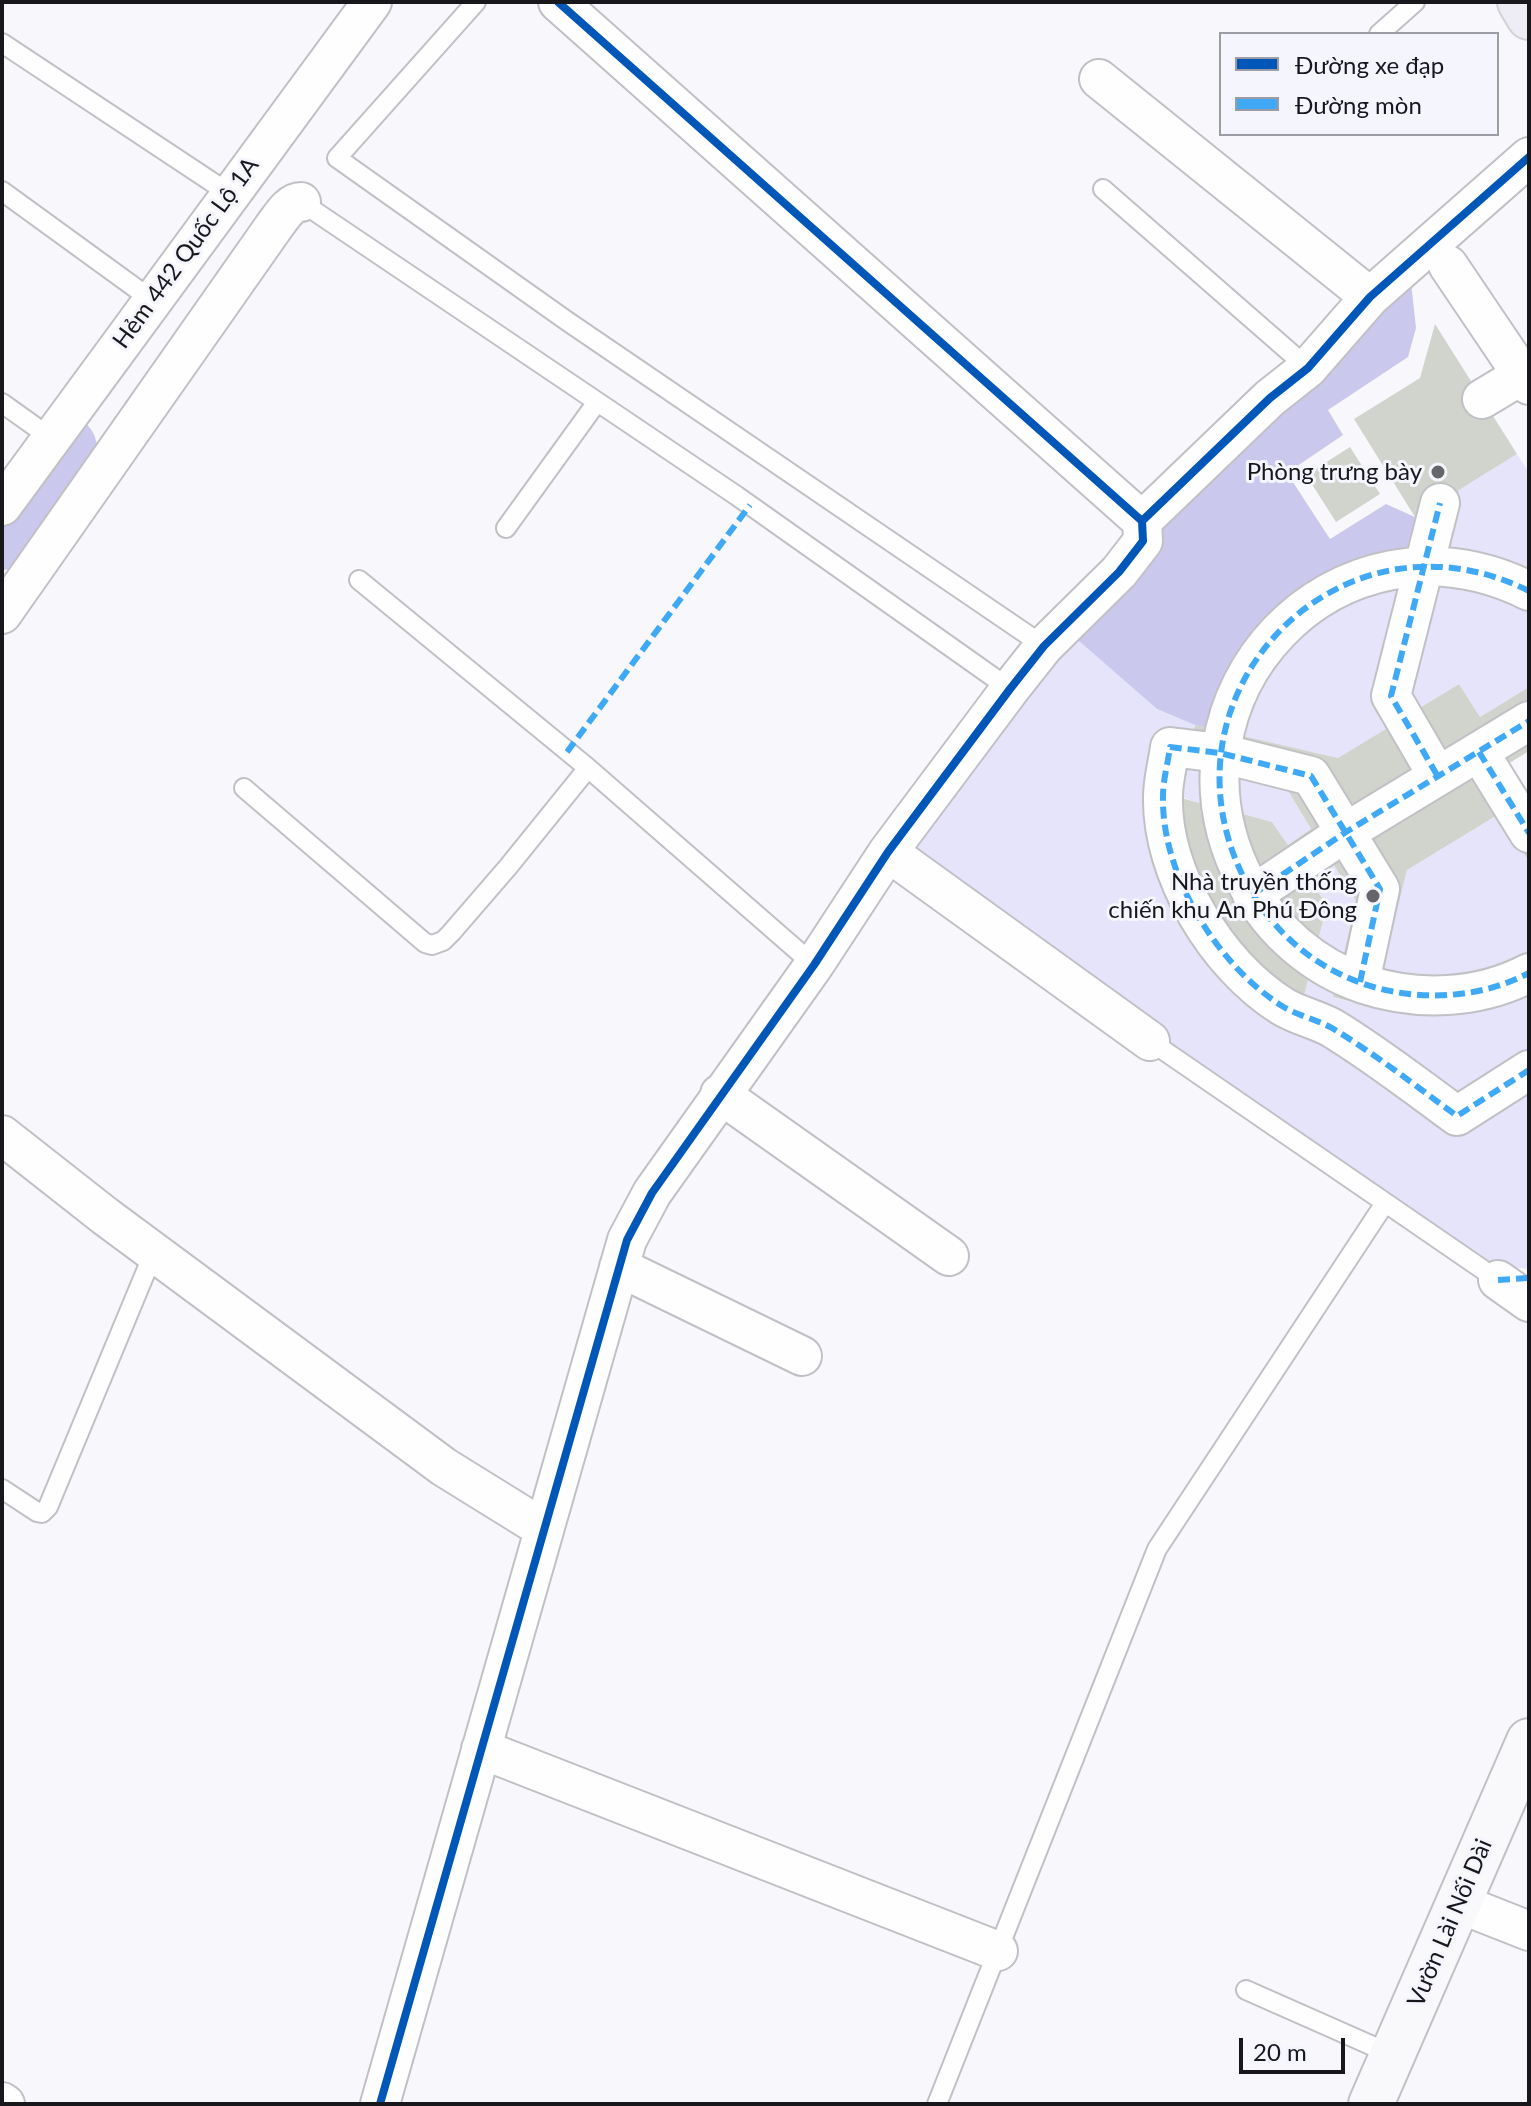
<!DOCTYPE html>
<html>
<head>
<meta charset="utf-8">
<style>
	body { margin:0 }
	#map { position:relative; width:1531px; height:2106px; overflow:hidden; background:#f7f7fc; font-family:Lato,sans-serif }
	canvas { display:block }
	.frame { position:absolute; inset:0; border:4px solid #18171c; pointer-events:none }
	.legend { position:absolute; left:1219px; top:32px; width:280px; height:104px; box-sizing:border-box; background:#f5f5fe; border:2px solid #9d9ca4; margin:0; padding:10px 14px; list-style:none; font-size:24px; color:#18171c }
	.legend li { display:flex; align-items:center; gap:16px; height:40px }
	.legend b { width:40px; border:2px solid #9d9ca4 }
	.scale { position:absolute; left:1239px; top:2038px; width:106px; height:36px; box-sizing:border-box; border:4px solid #18171c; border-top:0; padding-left:10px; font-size:24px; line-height:28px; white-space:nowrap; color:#18171c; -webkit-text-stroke:6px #f5f5fe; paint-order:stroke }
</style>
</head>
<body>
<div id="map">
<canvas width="1531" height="2106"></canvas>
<div class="frame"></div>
<ul class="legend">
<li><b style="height:10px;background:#0057b8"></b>Đường xe đạp</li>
<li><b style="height:10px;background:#3fa9f5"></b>Đường mòn</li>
</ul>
<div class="scale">20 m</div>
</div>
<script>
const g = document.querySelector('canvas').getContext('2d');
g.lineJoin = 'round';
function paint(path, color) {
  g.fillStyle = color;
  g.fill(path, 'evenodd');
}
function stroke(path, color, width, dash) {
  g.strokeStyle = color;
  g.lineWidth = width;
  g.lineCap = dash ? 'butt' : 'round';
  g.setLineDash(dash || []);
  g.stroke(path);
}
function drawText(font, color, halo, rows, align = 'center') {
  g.font = font + ' Lato,sans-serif';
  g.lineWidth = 6;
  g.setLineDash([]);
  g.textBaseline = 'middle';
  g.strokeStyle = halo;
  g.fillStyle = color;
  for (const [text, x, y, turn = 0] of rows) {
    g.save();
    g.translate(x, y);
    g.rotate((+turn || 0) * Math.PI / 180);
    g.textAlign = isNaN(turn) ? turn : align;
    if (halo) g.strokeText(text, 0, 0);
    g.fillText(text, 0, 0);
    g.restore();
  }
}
paint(new Path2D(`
	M1517,454L1529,473V687L1480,717L1459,684L1418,709L1409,694L1459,490Z
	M1403,568L1373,702L1389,727L1338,758L1224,732L1264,648Z
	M1072,635L1157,709L1195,725L1186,765L1209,771L1200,803L1164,792L1301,1009L1308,979L1336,983L1333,997L1355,1003L1378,984L1407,870L1499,814L1529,863V1269L1500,1266L1484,1261L1392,1199L900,853Z
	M1232,777L1287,789L1311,829L1288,845L1272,822L1225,809Z
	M1334,865L1356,901L1342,961L1314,956L1327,905L1311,882Z`), '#e5e4fa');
paint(new Path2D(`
	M1411,282L1416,328L1408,357L1328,410L1343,435L1287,473L1330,539L1386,504L1415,517L1403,568L1335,590L1224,732L1195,725L1157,709L1072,635L1166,512Z`), '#cbc8ee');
stroke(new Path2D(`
	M2,538L65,448`), '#cbc8ee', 64);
paint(new Path2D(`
	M1435,324L1517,454L1459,490L1409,694L1418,709L1459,684L1480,717L1529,687V751L1508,764L1529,799V862L1499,814L1407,870L1373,1007L1333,997L1336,983L1308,979L1301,1009L1201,904L1173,796L1200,803L1209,771L1186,765L1195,725L1338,758L1389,727L1373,702L1415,517L1354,419L1420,378ZM1232,777L1287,789L1311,829L1288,845L1272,822L1225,809ZM1334,865L1356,901L1342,961L1314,956L1327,905L1311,882Z
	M1350,447L1380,494L1336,522L1306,475Z`), '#d0d4cd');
const lane = new Path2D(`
	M476,2L337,158L567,321L1044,646
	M1379,34L1415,2
	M2,43L230,194
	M1103,189L1308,368
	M2,191L152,300
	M301,202L737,496L1010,689
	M2,403L51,438
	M506,528L597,402
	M359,580L588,768L814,965
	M244,788L425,943L432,945L443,941L451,933L508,867L588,768
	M1150,1041L1498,1280
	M2,1489L37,1512L42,1513L48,1507L154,1252
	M1246,1990L1393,2055
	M937,2104L1157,1549L1385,1203`);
const street = new Path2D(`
	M558,2L1142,521
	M1099,79L1370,297
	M1448,265L1529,385
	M1482,399L1522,375
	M2,506L372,2
	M1529,591C1338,496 1147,697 1247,884C1272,931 1314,967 1364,984C1418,1002 1479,999 1529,973
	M2,614L275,225C282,216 290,202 301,202
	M1479,752L1529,833
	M1437,775L1391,696L1440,503
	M888,852L1150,1041
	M1252,895L1346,832L1529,721
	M1360,982L1380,889L1311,776L1220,753L1170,747C1168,763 1163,780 1163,796C1161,874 1217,965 1282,1006C1298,1016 1316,1019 1332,1028C1375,1054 1416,1086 1457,1116L1529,1070
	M720,1094L949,1256
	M2,1135L105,1216L444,1467L544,1529
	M619,1267L802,1356
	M1498,1280L1529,1302
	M481,1749L998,1951
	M1458,1903L1529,1931
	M2,2102L5,2104
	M380,2104L627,1240L652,1193L814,965L888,852L1010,689L1044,646L1119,572L1143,541L1142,521L1270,398L1308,368L1370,297L1529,157`);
const secondary = new Path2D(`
	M1371,2104L1529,1741`);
const highway = new Path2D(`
	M1520,2L1529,17`);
stroke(lane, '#c1c1c5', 22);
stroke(street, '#c1c1c5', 42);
stroke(secondary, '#c1c1c5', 48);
stroke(highway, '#d2d2d5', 48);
stroke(lane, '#fefeff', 18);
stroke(street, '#fefeff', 38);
stroke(secondary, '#f9f9fc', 44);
stroke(highway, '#eeedf6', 44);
stroke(new Path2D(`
	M1529,591C1338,496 1147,697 1247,884C1272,931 1314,967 1364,984C1418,1002 1479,999 1529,973
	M567,752L750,505
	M1479,752L1529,833
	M1437,775L1391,696L1440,503
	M1252,895L1346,832L1529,721
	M1360,982L1380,889L1311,776L1220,753L1170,747C1168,763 1163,780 1163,796C1161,874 1217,965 1282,1006C1298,1016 1316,1019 1332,1028C1375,1054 1416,1086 1457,1116L1529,1070
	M1498,1280L1529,1278`), '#3fa9f5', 6, [12, 6]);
stroke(new Path2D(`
	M558,2L1142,521
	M380,2104L627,1240L652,1193L814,965L888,852L1010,689L1044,646L1119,572L1143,541L1142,521L1270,398L1308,368L1370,297L1529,157`), '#0057b8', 8);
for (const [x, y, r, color] of [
	[1438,472,8,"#66656a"],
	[1373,896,8,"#66656a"]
]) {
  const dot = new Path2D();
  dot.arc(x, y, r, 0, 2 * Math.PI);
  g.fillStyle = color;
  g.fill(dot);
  stroke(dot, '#f5f5fe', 3);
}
drawText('24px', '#18171c', '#f5f5fe', [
	["Hẻm 442 Quốc Lộ 1A",186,253,-54],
	["Vườn Lài Nối Dài",1450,1923,-67]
]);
drawText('24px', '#18171c', '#f5f5fe', [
	["Phòng trưng bày",1422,472],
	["Nhà truyền thống",1357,882],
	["chiến khu An Phú Đông",1357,910]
], 'right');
</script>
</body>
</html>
